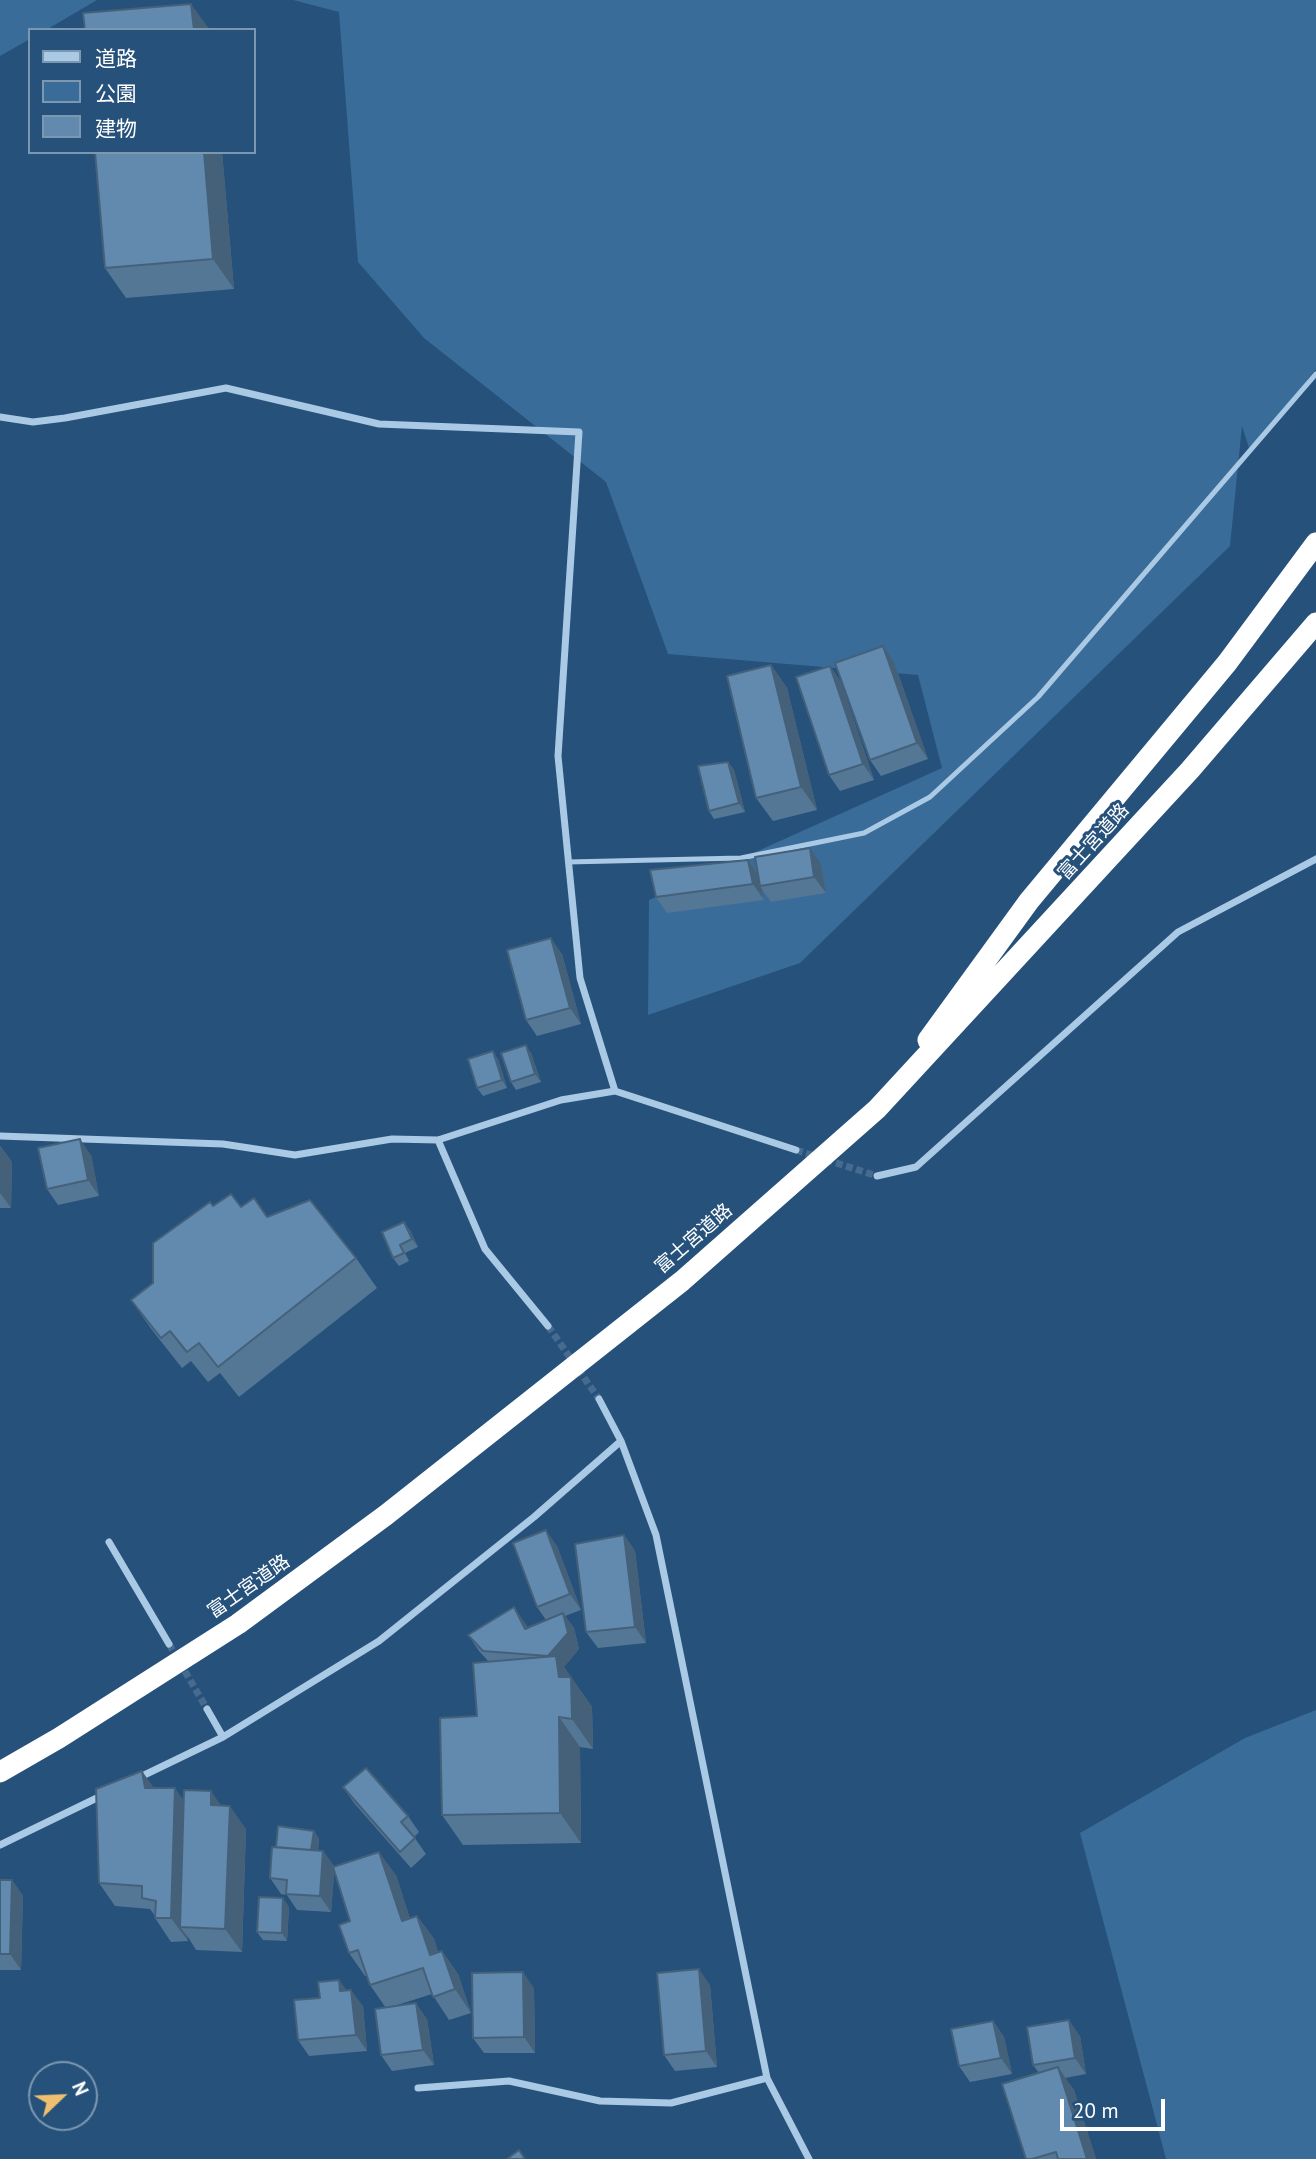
<!DOCTYPE html>
<html>
<head>
<meta charset="utf-8">
<style>
	body { margin:0 }
	#map { position:relative; width:1316px; height:2159px; overflow:hidden; background:#25517b; font-family:"PT Sans","Noto Sans JP",sans-serif }
	canvas { display:block }
	.legend { position:absolute; left:28px; top:28px; width:228px; height:126px; box-sizing:border-box; background:#25517b; border:2px solid #7c97b0; margin:0; padding:9px 12px; list-style:none; font-size:21px; color:#fff }
	.legend li { display:flex; align-items:center; gap:14px; height:35px }
	.legend b { width:35px; border:2px solid #7c97b0 }
	.north { position:absolute; left:28px; top:2061px; width:70px; height:70px; box-sizing:border-box; background:#25517b; border:2px solid #7c97b0; border-radius:50%; rotate:67deg; font-size:19px; font-weight:700; line-height:28px; text-align:center; color:#fff }
	.north::after { content:''; display:block; margin:auto; width:24px; height:32px; background:#eebf6e; clip-path:polygon(50% 0,100% 100%,50% 72%,0 100%) }
	.scale { position:absolute; left:1060px; top:2099px; width:105px; height:32px; box-sizing:border-box; border:4px solid #fff; border-top:0; padding-left:9px; font-size:21px; line-height:24px; white-space:nowrap; color:#fff; -webkit-text-stroke:5px #25517b; paint-order:stroke }
</style>
</head>
<body>
<div id="map">
<canvas width="1316" height="2159"></canvas>
<ul class="legend">
<li><b style="height:9px;background:#a9c9e4"></b>道路</li>
<li><b style="height:19px;background:#396c99"></b>公園</li>
<li><b style="height:19px;background:#628aaf"></b>建物</li>
</ul>
<div class="north">N</div>
<div class="scale">20 m</div>
</div>
<script>
const g = document.querySelector('canvas').getContext('2d');
g.lineJoin = 'round';
function paint(path, color) {
  g.fillStyle = color;
  g.fill(path, 'evenodd');
}
function stroke(path, color, width, dash) {
  g.strokeStyle = color;
  g.lineWidth = width;
  g.lineCap = dash ? 'butt' : 'round';
  g.setLineDash(dash || []);
  g.stroke(path);
}
function drawText(font, color, halo, rows, align = 'center') {
  g.font = font + ' "PT Sans","Noto Sans JP",sans-serif';
  g.lineWidth = 6;
  g.setLineDash([]);
  g.textBaseline = 'middle';
  g.strokeStyle = halo;
  g.fillStyle = color;
  for (const [text, x, y, turn = 0] of rows) {
    g.save();
    g.translate(x, y);
    g.rotate((+turn || 0) * Math.PI / 180);
    g.textAlign = isNaN(turn) ? turn : align;
    if (halo) g.strokeText(text, 0, 0);
    g.fillText(text, 0, 0);
    g.restore();
  }
}
paint(new Path2D(`
	M0,0H97L46,30H30V39L0,56Z
	M293,0H1316V369L1250,451L1242,426L1230,546L800,963L648,1015L649,900L942,768L918,675L668,654L606,482L424,338L358,262L339,12Z
	M1316,1710V2159H1166L1080,1833L1245,1738Z`), '#396c99');
stroke(new Path2D(`
	M796,1150L877,1176
	M548,1326L599,1399
	M169,1644L207,1709`), '#466b8f', 7, [7, 3.5]);
stroke(new Path2D(`
	M568,862L741,858L864,833L930,797L1038,697L1316,374`), '#a9c9e4', 5);
stroke(new Path2D(`
	M0,417L33,422L65,418L226,388L379,424L579,432L558,756L580,978L615,1091
	M0,1136L223,1144L295,1155L392,1139L438,1140L561,1100L615,1091L796,1150
	M438,1140L485,1249L548,1326
	M877,1176L916,1167L1178,932L1316,859
	M599,1399L621,1441L656,1535L767,2078L809,2159
	M109,1542L169,1644
	M207,1709L223,1737
	M136,1779L223,1737L379,1641L534,1517L621,1441
	M0,1845L103,1795
	M418,2088L509,2081L600,2101L671,2103L767,2078`), '#a9c9e4', 7);
stroke(new Path2D(`
	M928,1040L1029,901L1227,663L1316,543
	M0,1772L59,1738L238,1624L386,1515L682,1281L877,1109L1190,770L1316,623`), '#fff', 21);
paint(new Path2D(`
	M95,152H222L234,289L126,298L105,268Z
	M894,662L928,759L881,776L870,760Z
	M771,665L787,688L817,810L773,821L756,798Z
	M830,666L841,682L874,780L840,791L829,775Z
	M728,762L734,770L745,812L714,819L709,811Z
	M748,860L758,873L821,864L826,893L771,902L762,889L764,900L667,913L656,897Z
	M562,954L581,1024L537,1036L526,1020Z
	M531,1053L541,1082L516,1090L511,1082Z
	M498,1059L507,1088L483,1096L477,1088Z
	M0,1146L12,1162L11,1208H0Z
	M91,1155L99,1196L58,1205L47,1189Z
	M213,1206L241,1207L267,1216L356,1258L377,1288L239,1397L220,1373L208,1382L191,1361L182,1368L152,1330L131,1300L153,1283Z
	M410,1230L418,1247L405,1253L409,1261L399,1266L393,1258L382,1232Z
	M624,1535L635,1551L646,1643L598,1648L586,1632Z
	M557,1546L581,1610L565,1616L574,1628L579,1649L564,1667L592,1707L593,1749L580,1747L581,1843L463,1845L442,1815L477,1716L489,1662L479,1651L468,1635L525,1623L528,1628L546,1620L537,1607Z
	M343,1787L408,1816L419,1832L414,1837L426,1854L411,1868L354,1803Z
	M154,1788L184,1800L221,1805L246,1829L242,1952L196,1950L188,1937V1941L171,1942L155,1918V1916L150,1909L115,1906L99,1883Z
	M314,1831L319,1839L318,1851H323L334,1867L396,1875L410,1919L417,1916L434,1939L438,1952L442,1951L458,1974L471,2013L449,2020L432,1994L391,2007L427,2019L434,2065L392,2071L381,2055L386,2008L370,1985L367,1976H365L349,1953L350,1921L334,1872L331,1912L297,1910L287,1895L281,1894L270,1878L277,1848Z
	M0,1880H12L23,1896L21,1970H0Z
	M289,1907L287,1941L263,1940L257,1932Z
	M339,1980L346,1990L363,2006L367,2051L309,2056L298,2040L320,1998Z
	M710,1985L717,2067L675,2071L664,2055Z
	M534,1988L535,2053H484L473,2038Z
	M993,2021L1004,2037L1012,2074L970,2082L959,2066Z
	M1080,2036L1086,2074L1065,2078L1074,2090L1096,2159H1026L1039,2073L1033,2065Z`), '#547796');
paint(new Path2D(`
	M191,4L210,30H194Z
	M204,152H222L234,289L213,259Z
	M883,646L894,662L928,759L917,743Z
	M771,665L787,688L817,810L801,787Z
	M830,666L841,682L874,780L863,764Z
	M728,762L734,770L745,812L739,803Z
	M810,848L821,864L826,893L814,877Z
	M748,860L759,875L760,886L762,889L764,900L753,884Z
	M551,938L562,954L581,1024L570,1008Z
	M526,1045L531,1053L541,1082L535,1074Z
	M493,1051L498,1059L507,1088L502,1080Z
	M80,1139L91,1155L99,1196L88,1180Z
	M0,1147L12,1162L11,1208L0,1193Z
	M404,1222L410,1230L418,1247L412,1239Z
	M546,1530L557,1546L581,1610L570,1594Z
	M624,1535L635,1551L646,1643L635,1627Z
	M514,1607L525,1623L536,1645L525,1629Z
	M563,1613L574,1628L579,1649L564,1667L592,1707L593,1749L572,1719L559,1677L548,1656Z
	M559,1717L580,1747L581,1843L560,1813Z
	M142,1771L159,1795L145,1788Z
	M175,1788L191,1811L180,1927L188,1937V1941L171,1918Z
	M211,1791L227,1814L211,1805Z
	M230,1806L246,1829L242,1952L225,1929Z
	M314,1831L319,1839L317,1859L311,1851Z
	M323,1851L335,1867L331,1912L320,1896Z
	M379,1852L396,1875L418,1944L402,1921Z
	M12,1880L23,1896L21,1970L10,1954Z
	M283,1898L289,1907L287,1941L282,1933Z
	M417,1916L434,1939L446,1978L430,1955Z
	M442,1951L458,1974L471,2013L455,1989Z
	M699,1969L710,1985L717,2067L706,2051Z
	M523,1972L534,1988L535,2053L524,2037Z
	M339,1980L350,1996L340,1991Z
	M351,1990L363,2006L367,2051L356,2035Z
	M416,2003L427,2019L434,2065L423,2050Z
	M1069,2020L1080,2036L1086,2074L1075,2058Z
	M993,2021L1004,2037L1012,2074L1001,2058Z
	M1058,2067L1074,2090L1096,2159H1087Z`), '#45617a');
const building = new Path2D(`
	M191,4L194,30H85L83,13Z
	M95,152H204L213,259L105,268Z
	M883,646L917,743L870,760L835,663Z
	M771,665L801,787L756,798L727,676Z
	M830,666L863,764L829,775L796,677Z
	M728,762L739,803L709,811L698,766Z
	M810,848L814,877L760,886L755,857Z
	M748,860L753,884L656,897L650,870Z
	M551,938L570,1008L526,1020L507,950Z
	M526,1045L535,1074L511,1082L501,1053Z
	M493,1051L502,1080L477,1088L468,1059Z
	M80,1139L88,1180L47,1189L38,1148Z
	M231,1194L241,1207L254,1198L267,1217L310,1200L356,1258L218,1367L199,1343L187,1352L170,1331L161,1338L131,1300L153,1283V1243L210,1202L213,1206Z
	M404,1222L412,1239L400,1245L404,1253L393,1258L382,1232Z
	M546,1530L570,1594L537,1607L513,1543Z
	M624,1535L635,1627L586,1632L575,1544Z
	M514,1607L525,1629L563,1613L568,1633L548,1656L483,1651L468,1635Z
	M556,1656L559,1677H571L572,1719L559,1717L560,1813L442,1815L440,1718L477,1716L473,1663Z
	M366,1768L408,1816L401,1822L415,1838L400,1852L343,1787Z
	M142,1771L145,1788H175L171,1918H155L156,1901L142,1898V1886L99,1883L96,1789Z
	M184,1790L211,1791V1805L230,1806L225,1929L180,1927Z
	M278,1826L314,1831L311,1850L276,1847Z
	M272,1847L323,1851L320,1896L286,1894L287,1880L270,1878Z
	M379,1852L402,1921L417,1916L430,1955L442,1951L455,1989L433,1997L423,1968L370,1985L358,1950L349,1953L339,1925L350,1921L333,1867Z
	M0,1880H12L10,1954H0Z
	M259,1897L283,1898L282,1933L257,1932Z
	M699,1969L706,2051L664,2055L657,1973Z
	M523,1972L524,2037L473,2038L472,1973Z
	M339,1980L340,1991L351,1990L356,2035L298,2040L294,2000L320,1998L318,1982Z
	M416,2003L423,2050L381,2055L375,2009Z
	M1069,2020L1075,2058L1033,2065L1027,2027Z
	M993,2021L1001,2058L959,2066L951,2029Z
	M1058,2067L1087,2159H1058L1056,2152L1032,2159H1026L1002,2084Z
	M519,2150L525,2159H507Z`);
paint(building, '#628aaf');
stroke(building, '#45617a', 2);
drawText('19px', '#fff', '#25517b', [
	["富士宮道路",1094,842,-48],
	["富士宮道路",694,1239,-41],
	["富士宮道路",249,1587,-35]
]);
</script>
</body>
</html>
